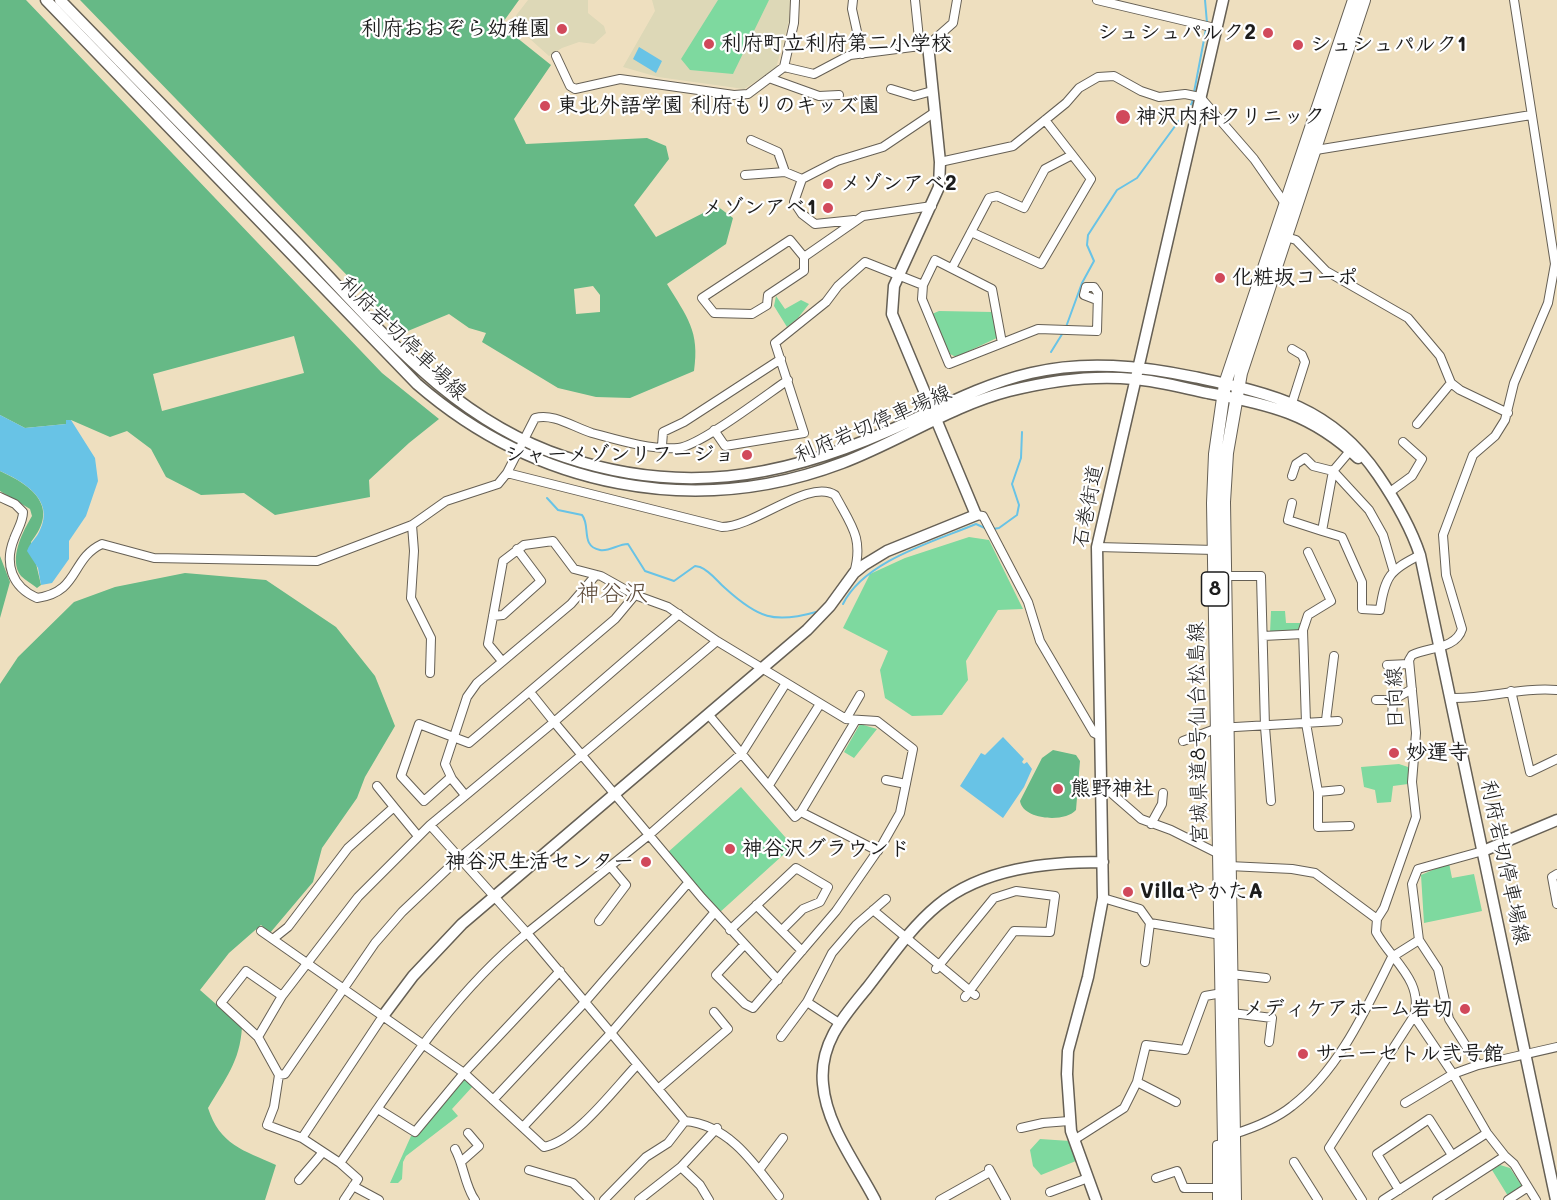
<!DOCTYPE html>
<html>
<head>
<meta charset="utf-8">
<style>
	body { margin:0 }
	canvas { display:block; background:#eedfbf }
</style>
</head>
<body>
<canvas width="1557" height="1200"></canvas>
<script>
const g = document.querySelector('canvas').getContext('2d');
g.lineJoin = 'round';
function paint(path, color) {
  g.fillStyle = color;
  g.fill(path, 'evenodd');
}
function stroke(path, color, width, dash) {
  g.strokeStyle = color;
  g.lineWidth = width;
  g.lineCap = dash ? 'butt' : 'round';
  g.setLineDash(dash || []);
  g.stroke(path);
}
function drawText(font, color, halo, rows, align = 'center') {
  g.font = font + ' Mali,"Klee One",sans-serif';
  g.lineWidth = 4.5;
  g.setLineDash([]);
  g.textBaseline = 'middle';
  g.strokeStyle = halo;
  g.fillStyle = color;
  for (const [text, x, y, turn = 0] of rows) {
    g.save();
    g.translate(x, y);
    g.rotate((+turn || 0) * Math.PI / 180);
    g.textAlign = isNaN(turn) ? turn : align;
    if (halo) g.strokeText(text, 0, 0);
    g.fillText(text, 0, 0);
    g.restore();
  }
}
paint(new Path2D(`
	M528,0H588V13L604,26L606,33L594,44L579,42L562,48L549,56L511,22Z
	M652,0H790L789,21L776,68L744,89L658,77L623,67L655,11Z`), '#ddd8b7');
paint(new Path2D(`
	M718,0H769L733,74L690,70L681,59Z
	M776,296L785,309L801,300L809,304L798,318L787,327L774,306Z
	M939,311L993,312L999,337L956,357L950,354L932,314Z
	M969,537L989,540L1023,609L998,610L966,661L968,680L942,715L912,716L885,698L880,670L888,651L843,628L870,574L905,558Z
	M1271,611H1285L1286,623H1301L1299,631L1270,633Z
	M860,724L877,729L854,758L844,752Z
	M1399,764L1408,767V784L1393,786L1391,802L1377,803L1375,790L1364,787L1361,767Z
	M741,787L793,846L719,913L667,853Z
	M1449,863L1452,878L1474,874L1482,911L1424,923L1421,875Z
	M464,1079L473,1086L452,1109L458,1116L406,1156L403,1162L402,1179L398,1183H390L411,1136L419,1134Z
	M1040,1139L1070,1141L1076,1161L1041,1175L1033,1166L1030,1150Z
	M1500,1165L1510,1168L1522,1186L1508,1196L1492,1170Z`), '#7ed99f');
paint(new Path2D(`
	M0,0H26L382,373L439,419L409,443L369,480L370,497L275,515L244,493L201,495L166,477L151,449L127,431L110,437L71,420L66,424L25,428L0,415ZM294,336L304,373L162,411L153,374Z
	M80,0H519L501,25L551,65L514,119L526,144L647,138L666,146L669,159L634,205L656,237L717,206L733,218L726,244L667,284C687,317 700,331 694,371L630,398L596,397L558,388L482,342L486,333L469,328L449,314L403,333ZM593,286L600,295V312L576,314L574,289Z
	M0,471C33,486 60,507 31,542L41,585L37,588C32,584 25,580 21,576C8,559 23,531 32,516L30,509L0,491Z
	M0,556L10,582L0,618Z
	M185,573L266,580L336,627L375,676L395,726L365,777L357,798L322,848L313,882L270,933L261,925L229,953L200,990L242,1027C240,1062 225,1079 208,1108C220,1145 243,1150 276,1165L265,1200H0V684L18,657L74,602L115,587Z
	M1053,750L1076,755L1080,761L1076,810C1065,823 1023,820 1020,801L1042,758Z`), '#66b986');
paint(new Path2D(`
	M639,47L662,61L656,73L633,59Z
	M0,415L25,428L66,424V420H71L95,458L98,481L86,516L69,541V559L52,583L41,585L38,568L27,551C30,542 37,538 40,530C55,500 23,481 0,471Z
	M1003,737L1024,759L1022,762L1024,764L1027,762L1032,769L1024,787L1003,818L960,786L981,753L985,755Z`), '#68c3e6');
stroke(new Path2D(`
	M1205,0L1207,23
	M1066,327L1082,283L1094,261L1087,245L1088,235L1117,190L1137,178L1192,103L1206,29
	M1051,352L1064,331
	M547,498L558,510L582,515C591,526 580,546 600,550C609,552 618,544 628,544L645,571L674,581L695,566L700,567C710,571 717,581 725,588C758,618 774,624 816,612
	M993,529L999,528L1017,515L1019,505L1012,484L1021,458L1022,432
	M843,604C864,561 933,542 976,524L987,529`), '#68c3e6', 2);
const street = new Path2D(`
	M853,0L852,9L862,54
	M915,0L920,48
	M1097,0L1215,28
	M1514,0L1555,264L1548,303L1514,383L1505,420L1495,436L1473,455L1443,535L1446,575L1462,629C1456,649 1429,647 1412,655L1409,660L1416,733L1412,782L1416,817L1384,908L1377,919L1376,932C1392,961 1424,981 1414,1016L1453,1074L1487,1133L1505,1156L1514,1164L1536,1200
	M556,56L570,86L575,89L620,79L734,95L748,94L784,67L794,23L795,0
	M784,67L814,74L850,55L928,45L953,23L957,0
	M769,78L819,96L839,95
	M891,89L914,96L932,91
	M751,140L778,152L785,172
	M1316,150L1531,115
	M940,162L1013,146L1066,103L1079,88L1098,77L1114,76L1141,91L1159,97L1185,94L1200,97L1254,159L1286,205
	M745,175L785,172L802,179L837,161L883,147L935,112
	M802,179L794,202L802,214L815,224L854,220
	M971,232L1041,264L1091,179L1045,120
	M1286,237L1296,240L1326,271L1408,318L1440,356L1451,383L1460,390L1508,413
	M790,240L804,257V271L768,295L767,305L752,314L714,313L702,298Z
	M804,257L863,216L932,206
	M952,268L989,198L997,196L1024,208L1045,169L1072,155
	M1002,343L992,289L935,260L923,285L922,299L949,364L1038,329L1097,331L1098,293L1094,287H1086L1084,295L1097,300
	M1292,349L1302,355L1305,362L1292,403
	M1417,424L1451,383
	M714,430L725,446L804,433L775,343L826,302L838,286L865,262L923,285
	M662,446L663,432L684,422L781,359
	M1350,451L1333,471L1322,531L1342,537L1362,582V609L1380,610C1385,576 1390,570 1420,555
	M507,473L722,527C755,527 809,478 835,495C851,525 864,538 854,573
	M1292,476L1296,464L1305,458L1313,466L1333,471L1369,510L1383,535L1393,569
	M1390,492L1412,476L1422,459L1403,442
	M0,497L15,504L23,512C23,522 17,530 14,539C4,564 12,587 37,598C80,592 70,559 102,544L154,558L317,561L412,525L446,501L498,484L507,473L535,418C554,413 573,427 592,433C618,440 650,450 678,448C700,446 766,395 788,380
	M1292,503L1288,520L1322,531
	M976,515L983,516L1028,602L1040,641L1094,733L1100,736
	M412,525L414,551L411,598L431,638L430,673
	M1097,547L1215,550
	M1308,552L1331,601L1308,615L1303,630L1306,723L1318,792V827L1350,826
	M1226,576H1261L1265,727L1271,801
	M679,614L554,722L702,898L778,980
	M493,616L503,615L541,581L517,549
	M1263,636L1303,634
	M502,661L488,644L503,561L524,545L553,541L574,569L601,576L635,595L668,607L717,641L846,719L877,721L913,749L900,813L883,843L836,911L753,1008L745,1004L716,975L744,945
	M1387,665L1409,664
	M1511,691L1530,772L1557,759
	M530,692L554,722L430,825L527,933L649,835L742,753L786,683
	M1451,698C1487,699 1521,687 1557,690
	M1376,700H1393
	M708,714L795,817L801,812
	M846,719L860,695
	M1392,719L1393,700L1412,689
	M856,720L801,812L878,851
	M1326,720L1334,656
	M1183,741L1218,728L1338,721
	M451,777L424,801L401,776L419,724L469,743L615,619L635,595
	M886,780L906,784
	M769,785L820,704
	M1102,785L1141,819L1171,830L1219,854
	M1318,792L1340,790
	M465,795L452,779L445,764L467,697L477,683L571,604L596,575
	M394,807L418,836
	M1151,824L1162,804L1163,793
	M1229,866L1292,869L1315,873L1377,919
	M1557,874L1552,877L1557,904
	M1103,898L1140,909L1150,923L1145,962
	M756,905L802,951
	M873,910L975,995
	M599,921L626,885L610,866
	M1150,923L1221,935
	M730,930L796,868L828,887L820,902L803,909L782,930
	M261,931L464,1073L544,1147C576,1141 615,1088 637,1065
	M273,939L288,927L348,848L394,807L377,786
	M1419,940L1438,969L1449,1019L1478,1065
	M1392,957L1419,940L1412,884L1418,869L1483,851
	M936,969L994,898L1016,891L1055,896L1050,932L1014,931L965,997
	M1231,974L1266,978
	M807,1002L839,1023
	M1232,1013L1272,1018L1269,1042
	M258,1037L221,1003L246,971L282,996
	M781,1037L807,1002L832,953L856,925L886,899
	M279,1075L285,1074L375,943L402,912L458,859L717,641
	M1137,1082L1176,1102
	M658,1089L728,1029L714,1012
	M493,1100L585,1002L688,883
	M1405,1103L1453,1074L1478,1065L1557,1047
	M378,1109L415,1132L464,1073L560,971
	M523,1127L611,1033L714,913
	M1021,1128L1043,1123L1069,1121
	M1234,1134C1253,1128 1276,1119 1292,1106C1339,1070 1366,1009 1392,957
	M302,1138L383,1016
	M1074,1140L1124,1108L1137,1082L1146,1045L1185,1050L1205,996L1222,993
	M455,1149C464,1165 465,1187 475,1200
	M462,1161L479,1146L468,1133
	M1294,1162L1318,1200
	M340,1163C397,1081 449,997 527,933L685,1121C729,1125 754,1163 779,1196
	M681,1167L700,1185L709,1200
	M989,1169L1006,1200
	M529,1170L573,1183L590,1200
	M759,1170L783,1138
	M1156,1178L1177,1171L1184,1188H1217
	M299,1180L323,1152
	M353,1186L379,1200
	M1399,1190L1377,1154L1429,1119L1452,1155
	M1050,1192L1088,1178
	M344,1200L358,1179L340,1163L302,1138L267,1125L274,1107L279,1075L258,1037L282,996L358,897L430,825
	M604,1200L646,1157L668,1143L685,1121
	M639,1200L681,1167L717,1128
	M940,1200L990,1172
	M1217,1200V1145L1227,1144
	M1362,1200L1329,1148L1414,1016
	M1383,1200L1487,1133
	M1437,1200L1505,1156
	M1508,1200L1528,1187`);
const secondary = new Path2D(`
	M46,0L417,384C536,487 694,519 842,463C898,442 951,406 1009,391C1049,381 1093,375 1134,379C1159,381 1184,388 1208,393C1269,404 1312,414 1358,458
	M60,0C139,81 217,162 297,243C378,327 450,419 565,457C679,495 778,479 886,432C934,411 979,385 1031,373C1086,360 1140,366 1194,377C1272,394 1331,406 1378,475C1395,500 1410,525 1420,555L1556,1200
	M1483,851L1557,820
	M383,1016L413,976L462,924L807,630L830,606L854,573L864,565L887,551L976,515L892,314L894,286L939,187L940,162L928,45
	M875,1200C857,1165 826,1125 823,1084C819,1044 843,1017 867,988C889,960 910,928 938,905C983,868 1047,862 1103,862
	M1096,1200L1071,1131L1067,1074L1068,1051L1088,977L1103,898L1097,547L1223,0`);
const primary = new Path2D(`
	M1225,1200L1213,503L1215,454L1225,384L1354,0
	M1235,1200L1224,502L1227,453L1241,373L1364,0`);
stroke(street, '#666055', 10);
stroke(secondary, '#666055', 13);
stroke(primary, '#666055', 14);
stroke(street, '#fff', 8);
stroke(secondary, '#fff', 10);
stroke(primary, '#fff', 12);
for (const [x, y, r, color] of [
	[562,29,6,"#d1495b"],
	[1268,33,6,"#d1495b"],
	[709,44,6,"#d1495b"],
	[1298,45,6,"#d1495b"],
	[545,106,6,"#d1495b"],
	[1123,117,8,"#d1495b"],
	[828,184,6,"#d1495b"],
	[828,208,6,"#d1495b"],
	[1220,278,6,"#d1495b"],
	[747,455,6,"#d1495b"],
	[1394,753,6,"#d1495b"],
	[1058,789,6,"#d1495b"],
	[730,849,6,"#d1495b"],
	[646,862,6,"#d1495b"],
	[1128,892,6,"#d1495b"],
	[1465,1009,6,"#d1495b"],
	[1303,1054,6,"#d1495b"]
]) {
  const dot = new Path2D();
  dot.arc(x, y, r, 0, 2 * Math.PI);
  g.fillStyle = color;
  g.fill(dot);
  stroke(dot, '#fff', 2);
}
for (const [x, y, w] of [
	[1215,589,27]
]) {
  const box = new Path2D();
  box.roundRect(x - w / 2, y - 17, w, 34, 4.5);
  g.fillStyle = '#fff';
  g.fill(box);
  stroke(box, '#1c1c1c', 1.5);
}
drawText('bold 20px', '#1c1c1c', null, [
	["8",1215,589]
]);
drawText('bold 21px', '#1c1c1c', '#fff', [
	["利府おおぞら幼稚園",550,29,"right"],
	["シュシュパルク2",1256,33,"right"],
	["利府町立利府第二小学校",721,44],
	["シュシュパルク1",1310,45],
	["東北外語学園 利府もりのキッズ園",557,106],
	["神沢内科クリニック",1136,117],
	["メゾンアベ2",840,184],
	["メゾンアベ1",816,208,"right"],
	["化粧坂コーポ",1232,278],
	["シャーメゾンリフージョ",735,455,"right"],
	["妙運寺",1406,753],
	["熊野神社",1070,789],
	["神谷沢グラウンド",742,849],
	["神谷沢生活センター",634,862,"right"],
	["VillaやかたA",1140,892],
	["メディケアホーム岩切",1453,1009,"right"],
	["サニーセトル弐号館",1315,1054]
], 'left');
drawText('21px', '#1c1c1c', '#fff', [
	["利府岩切停車場線",403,338,44],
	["利府岩切停車場線",873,424,-23],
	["石巻街道",1088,506,-79],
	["日向線",1395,698,-92],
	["宮城県道8号仙台松島線",1198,733,-91],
	["利府岩切停車場線",1505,862,78]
]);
drawText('24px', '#604e3c', '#fff', [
	["神谷沢",612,594]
]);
</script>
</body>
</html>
